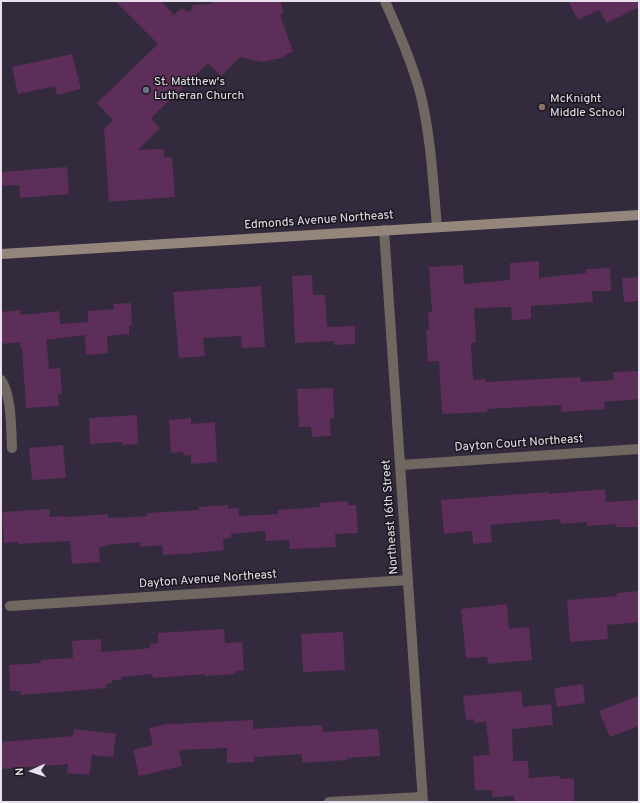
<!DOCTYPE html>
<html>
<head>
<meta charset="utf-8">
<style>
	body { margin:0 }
	#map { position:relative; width:640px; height:803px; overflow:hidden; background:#332a3d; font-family:Overpass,sans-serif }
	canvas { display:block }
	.frame { position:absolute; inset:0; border:2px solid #e6e1ed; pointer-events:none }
	.north { position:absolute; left:12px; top:751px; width:40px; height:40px; -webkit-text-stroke:3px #19151d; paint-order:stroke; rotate:267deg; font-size:11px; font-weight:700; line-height:16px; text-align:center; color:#e6e1ed }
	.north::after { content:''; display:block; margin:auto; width:14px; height:18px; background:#e6e1ed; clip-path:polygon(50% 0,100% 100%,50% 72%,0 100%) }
</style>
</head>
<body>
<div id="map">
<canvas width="640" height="803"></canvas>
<div class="frame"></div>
<div class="north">N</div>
</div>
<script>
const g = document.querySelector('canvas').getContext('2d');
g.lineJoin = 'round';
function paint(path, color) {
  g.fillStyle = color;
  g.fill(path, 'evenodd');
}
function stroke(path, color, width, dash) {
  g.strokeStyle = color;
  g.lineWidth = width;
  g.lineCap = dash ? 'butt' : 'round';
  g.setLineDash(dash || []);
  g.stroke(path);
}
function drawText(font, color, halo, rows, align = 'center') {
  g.font = font + ' Overpass,sans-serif';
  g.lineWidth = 3;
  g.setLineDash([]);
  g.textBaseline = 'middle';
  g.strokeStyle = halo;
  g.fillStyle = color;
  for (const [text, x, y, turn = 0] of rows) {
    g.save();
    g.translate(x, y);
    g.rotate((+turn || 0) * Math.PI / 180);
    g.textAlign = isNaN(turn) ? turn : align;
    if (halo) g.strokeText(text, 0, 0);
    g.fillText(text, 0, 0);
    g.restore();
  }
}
paint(new Path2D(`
	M115,1H161L174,15L181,8L190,12L193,5L212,4L213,1H280L282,6L283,14L280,15L293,51L281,58L262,62L240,57L221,76L208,63L151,118L160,128L138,150L164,149V157H172L175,197L109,202L104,129L113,120L97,103L158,44Z
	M568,1H639V7L607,23L599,10L578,20Z
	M72,54L81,89L57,95L55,86L18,94L12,67Z
	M67,167L69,194L20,198L19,185L1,186V172Z
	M539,261V278L586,273V269L610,268L611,291H592L593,302L531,306V319L512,320L511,307L474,308L476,342L471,343L473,380L485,379V382L580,377L581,382L614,380L613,372L639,371V399L604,402L605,409L562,412L561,405L487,409V412L442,414L439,361L428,362L426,330H429L428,312H432L429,267L463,265L464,284L510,280V263Z
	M312,275L313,295H325L327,327L355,326V344L334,345V341L295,343L292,276Z
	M639,277V301L624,302L622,278Z
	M261,286L265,347L242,348L241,336L203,338L205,356L179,358L173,292Z
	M131,303L132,325L129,326V334L107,336L108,353L86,355L85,335L46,340L49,369L60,368L62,394H58L59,406L26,408L22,347H20V342L1,344V312L20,310L21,315L59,311L60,324L88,322V311L114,309L113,304Z
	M333,388L334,418L330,419L331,436L312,437L311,427H299L297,389Z
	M137,415L138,444L123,445L122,442L90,444L89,418Z
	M191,418V424L215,422L217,462L191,464V455L184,456L183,452L171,453L169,420Z
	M63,445L66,478L32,480L29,448Z
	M605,489L606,502L639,500V527H616L615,524L587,526V522L561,524L560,519L490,525L492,542L473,544L472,531L444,534L441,500L549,492V494Z
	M347,501L348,505H356L358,533L335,534L336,547L290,549L289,540L266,541L265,531L231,534V538L223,539L224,550L185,554L163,555L162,545L140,547V542L107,545V546L99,547L100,562L72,564L70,541L18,544V542L4,543L2,512L50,509V517L65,516L66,517L108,514V518L116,517V518L147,516V513L199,510V507L228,505V509L238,508L239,516L278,514V510L320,507L319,503Z
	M639,591V622L607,625L608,639L570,642L567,600L617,596V593Z
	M507,604L509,629L529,627L532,660L488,664L487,657L466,658L461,609Z
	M224,629L225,643L242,642L244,670L235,671V674L205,676V674L153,678L152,674L121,677V680H112V683L106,684V688L21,695L20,691H10L9,665L41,663V660L73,658L72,641L101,639V652L141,649L150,648V644L158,643V633Z
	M343,632L345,670L303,672L301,634Z
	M583,684L585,703L557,707L554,688Z
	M521,691L523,707L551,704L553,725L512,729L513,761H528L529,778L560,776V779L574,778V802H514V796L492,797V790H475L473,756L490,755L486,722L474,723V719L466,720L463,696Z
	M639,696V726L610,737L599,711Z
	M253,720V729L322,725L323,732L378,729L380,756L347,758V760L302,763V754L254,757V762L227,763V748L179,750L182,766L139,776L133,750L153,745L149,728L172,723L173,724Z
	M74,729L116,734L113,757L92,755L89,775L67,773L68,764L1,769V742L73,736Z`), '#5d2e59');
stroke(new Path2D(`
	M385,1C398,31 411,60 420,92C431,136 433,182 437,227
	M384,230L423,802
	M1,380C12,396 11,429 12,448
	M401,465L639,449
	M10,606L408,580
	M329,802L422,797`), '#706761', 10);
stroke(new Path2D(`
	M1,254L639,215`), '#95867c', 10);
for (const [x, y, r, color] of [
	[146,90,4,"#6b7280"],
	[542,107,4,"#8d6e63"]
]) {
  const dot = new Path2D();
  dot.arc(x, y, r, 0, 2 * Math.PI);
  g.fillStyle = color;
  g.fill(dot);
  stroke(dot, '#19151d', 1.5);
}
drawText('12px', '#e6e1ed', '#19151d', [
	["St. Matthew's",154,83],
	["Lutheran Church",154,97],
	["McKnight",550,100],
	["Middle School",550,114]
], 'left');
drawText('12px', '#e6e1ed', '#19151d', [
	["Edmonds Avenue Northeast",319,221,-4],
	["Dayton Court Northeast",519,444,-4],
	["Northeast 16th Street",391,517,-94],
	["Dayton Avenue Northeast",208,580,-4]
]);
</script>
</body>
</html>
